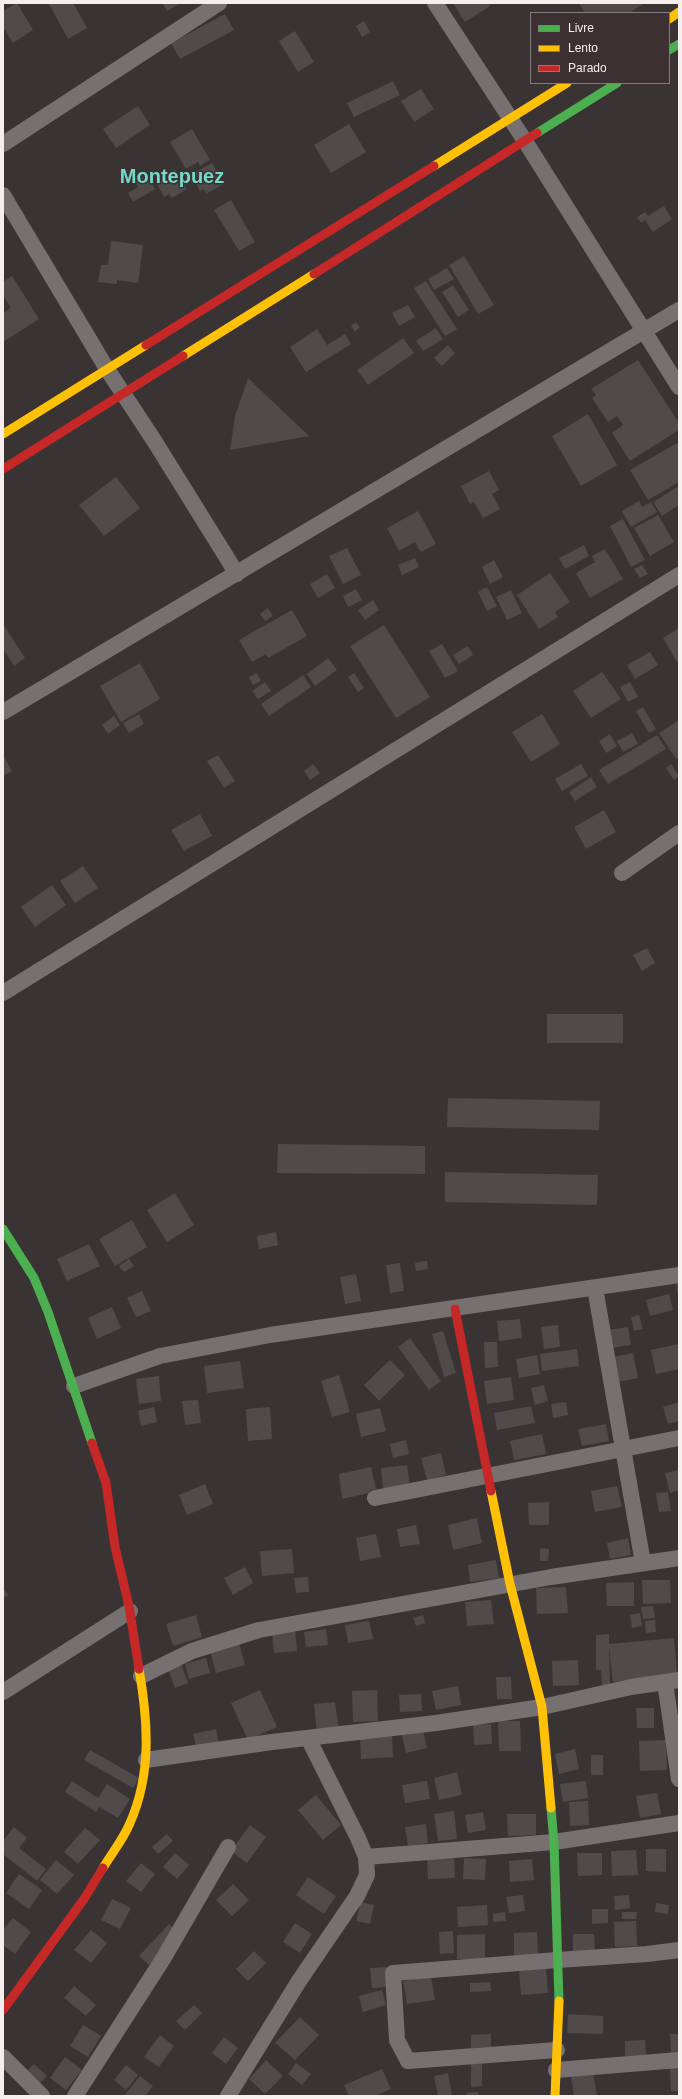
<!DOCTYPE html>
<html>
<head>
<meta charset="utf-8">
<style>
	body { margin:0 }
	#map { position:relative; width:682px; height:2099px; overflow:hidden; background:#3a3334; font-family:Helvetica,sans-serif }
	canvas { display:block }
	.frame { position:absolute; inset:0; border:4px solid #f6edee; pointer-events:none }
	.legend { position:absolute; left:530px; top:12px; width:140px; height:72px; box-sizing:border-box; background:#3d3033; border:1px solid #877c7e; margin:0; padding:5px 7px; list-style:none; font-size:12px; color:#f6edee }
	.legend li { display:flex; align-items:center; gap:8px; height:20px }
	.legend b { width:20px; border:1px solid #877c7e }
</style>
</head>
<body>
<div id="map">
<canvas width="682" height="2099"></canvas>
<div class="frame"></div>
<ul class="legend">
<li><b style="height:5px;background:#4caf50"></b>Livre</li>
<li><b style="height:5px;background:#ffc107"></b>Lento</li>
<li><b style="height:5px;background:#c62828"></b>Parado</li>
</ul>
</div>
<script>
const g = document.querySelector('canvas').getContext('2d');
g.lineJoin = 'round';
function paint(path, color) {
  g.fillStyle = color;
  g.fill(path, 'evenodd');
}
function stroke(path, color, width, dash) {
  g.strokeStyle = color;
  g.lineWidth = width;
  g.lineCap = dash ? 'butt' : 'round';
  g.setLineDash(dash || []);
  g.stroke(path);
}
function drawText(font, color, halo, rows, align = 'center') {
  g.font = font + ' Helvetica,sans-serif';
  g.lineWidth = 3;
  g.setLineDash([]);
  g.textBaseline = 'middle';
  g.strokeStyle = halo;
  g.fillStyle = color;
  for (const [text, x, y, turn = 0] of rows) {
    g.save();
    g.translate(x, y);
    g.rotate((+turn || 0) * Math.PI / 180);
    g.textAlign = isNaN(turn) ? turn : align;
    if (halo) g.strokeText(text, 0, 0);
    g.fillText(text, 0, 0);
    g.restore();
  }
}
paint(new Path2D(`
	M17,3L33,30L13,43L3,27V11Z
	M51,3H73L87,28L68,39L49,4Z
	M164,3H179V4L167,11L163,4Z
	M453,3H488L490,6L465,22Z
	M579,3H642L643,4L629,13H585Z
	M225,14L234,30L180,59L171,43Z
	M364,21L370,32L362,37L356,26Z
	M295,31L314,62L298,72L279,41Z
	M393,81L400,95L354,117L347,103Z
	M421,89L434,109L414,122L401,101Z
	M138,106L150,125L116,148L103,129Z
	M349,124L366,152L331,173L314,145Z
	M192,129L210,160L200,166L198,162L186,169L170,142Z
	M212,163L224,184L206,194L204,189L200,191L195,182L192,184L188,176Z
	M175,169L187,189L172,198L169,194L164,197L157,184L169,177L167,174Z
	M147,175L155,189L133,202L128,193L138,187L135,182Z
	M231,200L255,242L239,251L214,210Z
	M664,206L672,219L653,232L645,220L641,223L637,217L645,212L648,216Z
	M111,241L143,245L138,283L117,280V284L98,282L101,265H108Z
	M464,256L494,305L478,314L449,265Z
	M447,268L454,279L434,290L428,279Z
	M12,276L39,319L3,342V313L11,308L3,295V282Z
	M426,281L457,329L445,336L414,288Z
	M453,285L469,310L458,317L442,292Z
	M408,305L415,317L399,326L392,313Z
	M356,322L360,327L355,332L351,326Z
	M436,328L443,339L423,351L416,341Z
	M317,329L327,345L345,334L351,344L306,372L290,347Z
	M403,338L414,353L368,385L357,370Z
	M448,345L455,353L442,366L434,358Z
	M638,360L679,423V430L630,461L612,433L623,425L617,416L608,422L592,398L596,395L591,389Z
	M248,378L309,436L230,450L235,416Z
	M588,414L617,465L581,486L552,436Z
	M679,442V482L648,500L630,470Z
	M489,471L499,490L492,494L500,509L483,518L474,502L470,504L461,486Z
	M116,477L140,508L104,536L79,505Z
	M679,486V505L662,516L653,502Z
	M639,501L642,507L651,502L657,512L631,527L622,511Z
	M418,511L436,544L421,552L415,542L399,551L387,528Z
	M658,515L674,542L650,556L634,528Z
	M623,519L645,560L631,567L610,526Z
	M584,545L589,556L565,569L559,558Z
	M347,548L361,575L343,584L329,556Z
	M605,549L623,579L590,598L576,573L595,562L592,556Z
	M415,558L419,567L402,575L398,565Z
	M494,560L503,577L490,584L482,567Z
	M642,565L648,574L640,578L634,569Z
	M550,573L570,602L555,612L558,617L539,629L517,595Z
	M327,574L335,588L318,598L310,584Z
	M487,587L497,606L487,611L478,592Z
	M356,589L362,600L348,607L343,596Z
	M511,590L522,613L507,620L496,597Z
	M373,600L379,610L365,620L358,610Z
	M268,608L273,616L265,621L260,614Z
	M292,610L307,636L268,658L266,654L252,662L239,640Z
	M3,624L25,658L14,666L3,649Z
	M384,625L430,697L396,718L350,646Z
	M679,628V661L677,662L663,638Z
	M442,644L458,671L445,678L429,651Z
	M468,646L473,655L459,664L453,655Z
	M650,652L658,665L635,679L627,665Z
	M328,658L337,670L315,686L307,674Z
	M140,663L160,699L121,722L100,686Z
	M602,672L621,699L591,718L573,691Z
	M257,673L261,681L253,685L249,677Z
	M354,673L364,688L358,692L348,677Z
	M303,675L311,687L269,716L261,704Z
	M265,682L271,691L258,699L252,691Z
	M630,682L638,697L628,702L620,687Z
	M643,707L656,729L649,733L636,711Z
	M139,714L144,724L129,733L123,723Z
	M542,714L560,744L531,762L512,732Z
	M114,716L120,725L108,734L102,725Z
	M679,720V757L676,759L659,733Z
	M632,733L638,744L623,752L617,741Z
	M610,734L617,746L606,753L599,741Z
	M657,735L666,749L608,784L599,770Z
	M3,755L12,771L3,776Z
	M218,755L235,781L224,788L207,761Z
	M313,764L320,773L310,780L304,771Z
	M581,764L588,776L562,791L555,779Z
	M671,764L679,776L674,780L666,768Z
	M591,777L597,787L575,801L569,792Z
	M604,810L616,832L586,849L574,827Z
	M200,814L212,836L184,851L171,830Z
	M83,866L98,888L75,903L60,881Z
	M52,885L66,905L35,927L21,907Z
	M647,948L655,963L642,971L633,955Z
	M547,1014H623V1043H547Z
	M448,1098L600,1101L599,1130L447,1127Z
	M278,1144L425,1146V1174L277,1173Z
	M445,1172L598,1175L597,1205L445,1202Z
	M175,1193L194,1225L167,1242L147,1210Z
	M132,1220L147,1247L115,1266L99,1239Z
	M276,1232L278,1245L259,1249L257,1236Z
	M89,1244L100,1266L67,1281L57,1259Z
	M129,1259L134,1266L124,1272L119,1266Z
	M427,1261L428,1269L416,1271L415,1263Z
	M400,1263L404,1291L390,1293L386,1265Z
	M356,1274L361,1301L345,1304L340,1277Z
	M679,1281V1296H678L676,1282Z
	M142,1291L151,1311L136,1317L127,1298Z
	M669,1294L673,1310L650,1316L646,1300Z
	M112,1307L121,1328L97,1339L88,1318Z
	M639,1315L643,1329L634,1331L631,1317Z
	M520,1319L522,1338L499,1341L497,1321Z
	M558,1325L560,1347L544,1349L541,1327Z
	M628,1327L631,1345L610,1348L608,1330Z
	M443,1331L456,1373L444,1377L432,1334Z
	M410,1338L441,1381L429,1390L398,1347Z
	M484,1342H497L498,1367L485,1368Z
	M679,1344V1369L656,1374L651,1350Z
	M577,1349L579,1366L542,1371L540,1354Z
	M633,1353L638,1378L618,1382L613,1357Z
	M537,1355L540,1374L519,1378L516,1359Z
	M390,1360L405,1375L379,1401L364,1385Z
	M240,1361L244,1388L207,1393L204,1366Z
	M339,1375L350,1412L332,1417L321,1381Z
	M159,1376L161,1401L139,1404L136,1379Z
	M511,1377L514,1400L487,1404L484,1381Z
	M544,1385L548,1401L535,1405L531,1388Z
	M198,1400L201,1423L185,1425L182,1401Z
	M566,1402L568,1415L553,1418L551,1404Z
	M679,1402V1421L668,1424L663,1407Z
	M531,1406L535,1423L497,1430L494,1413Z
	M154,1407L157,1422L141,1426L138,1411Z
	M270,1407L272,1439L248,1441L246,1409Z
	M380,1408L386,1431L361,1437L356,1414Z
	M606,1424L609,1441L582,1446L578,1429Z
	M542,1434L546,1454L514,1460L510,1441Z
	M406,1440L409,1454L393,1458L390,1444Z
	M441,1453L446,1475L427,1480L421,1458Z
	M407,1465L410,1486L383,1489L381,1468Z
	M371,1467L376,1489L369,1491V1493L342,1499L339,1474Z
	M679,1470V1490L670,1493L665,1473Z
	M205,1484L213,1504L187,1515L179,1495Z
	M617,1486L622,1507L595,1512L591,1491Z
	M668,1492L671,1511L659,1512L656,1493Z
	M549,1502V1525H529L528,1503Z
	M477,1518L482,1543L453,1550L448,1525Z
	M416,1525L420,1544L400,1547L397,1529Z
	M376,1534L381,1557L360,1561L356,1538Z
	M628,1538L631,1555L610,1559L607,1543Z
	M540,1548L549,1549L548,1561H540Z
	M292,1549L294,1573L262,1576L260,1551Z
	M496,1560L499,1578L470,1582L468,1565Z
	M245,1567L253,1583L233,1595L224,1578Z
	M308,1577L309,1592L296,1593L294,1578Z
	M642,1580H670L671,1603L643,1604Z
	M634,1582V1606H607L606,1583Z
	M566,1587L568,1613L537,1614L536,1588Z
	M3,1588L8,1595L3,1598Z
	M491,1600L494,1624L467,1626L465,1602Z
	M653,1606L655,1618L643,1619L641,1607Z
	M640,1613L642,1626L632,1628L630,1615Z
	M196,1615L202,1637L173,1646L166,1624Z
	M423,1615L425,1623L416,1626L413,1618Z
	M655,1620L656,1632L646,1633L645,1621Z
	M369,1621L373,1639L348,1643L345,1625Z
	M295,1629L297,1651L274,1653L272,1632Z
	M326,1629L328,1645L306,1647L304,1632Z
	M609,1634V1644L674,1638L677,1675L613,1682L609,1647L610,1686H602L601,1670H596V1635Z
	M239,1643L245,1665L216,1673L210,1651Z
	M206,1658L210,1673L189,1679L185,1664Z
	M578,1660L579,1685L553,1686L552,1661Z
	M181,1664L188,1683L175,1688L168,1669Z
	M496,1677H511L512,1699H497Z
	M458,1686L461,1705L436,1710L432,1691Z
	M260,1690L277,1727L248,1740L231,1703Z
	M377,1690L378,1721L353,1722L352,1691Z
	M421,1694L422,1711L400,1712L399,1695Z
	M335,1702L339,1730L317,1733L314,1704Z
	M636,1708H654V1728H637Z
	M498,1721H520L521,1751H499Z
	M491,1724L492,1744L474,1745L473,1725Z
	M216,1729L219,1746L197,1750L193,1734Z
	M423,1730L427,1748L406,1753L402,1735Z
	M392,1736L393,1757L361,1759L360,1738Z
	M666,1740L667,1770L640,1771L639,1741Z
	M575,1749L579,1769L559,1774L555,1754Z
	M90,1750L139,1778L133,1788L84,1760Z
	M591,1755H603V1775H591Z
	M457,1772L462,1795L439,1800L434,1778Z
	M72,1781L98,1798L107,1784L130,1799L118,1818L99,1807L96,1812L65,1792Z
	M427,1781L430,1799L405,1803L402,1785Z
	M586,1781L588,1798L563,1802L560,1784Z
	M657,1793L661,1814L640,1818L636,1796Z
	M316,1795L341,1825L323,1840L298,1810Z
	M588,1801L589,1825L570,1826L569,1802Z
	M454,1811L457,1839L438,1841L434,1814Z
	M483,1812L486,1830L468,1833L465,1815Z
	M507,1814H536V1835L508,1836Z
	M426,1824L428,1843L408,1846L405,1827Z
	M250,1825L266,1837L247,1863L231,1851Z
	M14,1827L27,1838L19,1848L46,1869L37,1881L3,1854V1841Z
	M85,1828L100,1840L78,1864L64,1852Z
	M167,1834L173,1841L158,1854L152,1847Z
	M646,1849H666V1872L646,1871Z
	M636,1850L638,1875L612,1876L611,1851Z
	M175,1853L189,1865L177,1879L163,1867Z
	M577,1853H602V1875L578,1876Z
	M454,1855L455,1878L428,1879L427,1856Z
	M464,1858L486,1859L485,1880L463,1879Z
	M532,1859L534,1880L510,1882L509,1861Z
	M56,1860L74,1875L57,1894L40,1880Z
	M141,1863L155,1874L141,1892L126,1881Z
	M19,1874L42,1890L29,1909L6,1893Z
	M308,1877L336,1896L324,1914L296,1895Z
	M233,1884L249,1900L232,1916L216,1900Z
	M523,1895L525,1911L509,1913L506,1897Z
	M629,1895L630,1908L615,1910L614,1896Z
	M112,1899L131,1908L120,1929L101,1920Z
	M361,1902L374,1905L370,1924L356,1921Z
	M656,1903L669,1905L668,1914L655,1912Z
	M487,1905L488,1925L458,1927L457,1907Z
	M592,1909H608V1923L592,1924Z
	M505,1912L506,1921L493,1922V1914Z
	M622,1912H637L636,1919H622Z
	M13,1918L31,1932L15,1954L3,1945V1930Z
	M636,1921L637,1946L615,1947L614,1922Z
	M295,1923L312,1934L300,1953L283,1942Z
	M169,1924L179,1933L149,1965L139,1956Z
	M91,1930L107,1943L91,1963L74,1950Z
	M453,1931L454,1953L440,1954L439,1932Z
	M537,1932L538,1956L514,1957V1933Z
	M485,1934V1959H457V1935Z
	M573,1934H594L595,1952H573Z
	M254,1951L266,1963L248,1981L236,1969Z
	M387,1967L388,1987L372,1988L370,1968Z
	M546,1968L548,1993L521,1995L519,1970Z
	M431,1976L435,2000L407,2004L403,1981Z
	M490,1982L491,1991L470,1992V1983Z
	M74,1986L96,2005L86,2016L64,1998Z
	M382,1990L386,2005L363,2012L359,1996Z
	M194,2005L202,2013L185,2030L176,2021Z
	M568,2014L603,2016V2034L567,2033Z
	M300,2017L319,2035L295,2060L275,2043Z
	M83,2025L101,2036L88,2057L70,2046Z
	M491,2034V2047L471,2048V2035Z
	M670,2034H679V2053H671Z
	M160,2035L174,2046L159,2067L144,2057Z
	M224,2037L238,2048L226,2064L212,2053Z
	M645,2040L646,2056L625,2057V2041Z
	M65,2057L82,2070L66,2090L50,2078Z
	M266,2060L283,2076L265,2094L249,2079Z
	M296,2063L311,2074L302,2085L288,2074Z
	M482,2063V2086L471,2087V2064Z
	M34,2064L47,2076L40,2083L27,2071Z
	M126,2065L138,2075L126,2090L114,2080Z
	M679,2067V2091H671L670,2068Z
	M382,2069L391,2089L375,2096H349L344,2085Z
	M448,2073L452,2096H438L434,2076Z
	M593,2073L597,2096H574L571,2076Z
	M140,2076L153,2086L145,2096H124Z
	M478,2092L479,2096H467V2093Z`), '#504a4b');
stroke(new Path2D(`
	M435,3L525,141L679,387
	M3,144L219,3
	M3,195L107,369L155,442L237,574
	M3,712L679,310
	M622,873L679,833
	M3,993L679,575
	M595,1288L643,1563
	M74,1386L160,1356L270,1335L679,1275
	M375,1498L679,1438
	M141,1676L192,1651L259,1630L551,1577L679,1558
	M665,1682L679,1779
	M3,1692L130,1611
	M146,1760L272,1742L436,1723L542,1707L631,1687L679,1680
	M366,1857L554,1842L679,1823
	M557,2050L408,2061L397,2040L393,1973L557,1960L647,1954L679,1950
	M3,2057L42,2096
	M556,2070L679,2060
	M75,2096L163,1959L228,1847
	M228,2096L299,1981L357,1896L367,1875L366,1857L358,1838L308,1738`), '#767071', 16);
stroke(new Path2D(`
	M669,50L679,44
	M537,133L617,83
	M3,1229L34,1278L48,1312L92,1443
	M551,1808L554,1842L559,2001`), '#4caf50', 9);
stroke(new Path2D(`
	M669,19L679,12
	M434,166L567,83
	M183,356L314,274
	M3,434L146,345
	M491,1491L510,1584L542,1707L551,1808
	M103,1868C112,1853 124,1838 130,1823C152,1773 148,1721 139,1669
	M555,2096L559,2001`), '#ffc107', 9);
stroke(new Path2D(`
	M314,274L537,133
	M146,345L434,166
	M3,469L183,356
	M455,1309L491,1491
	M92,1443L106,1483L115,1547L129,1606L139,1669
	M3,2010L84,1899L103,1868`), '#c62828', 9);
drawText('bold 20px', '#73dac9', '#3d3033', [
	["Montepuez",172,177]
]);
</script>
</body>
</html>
